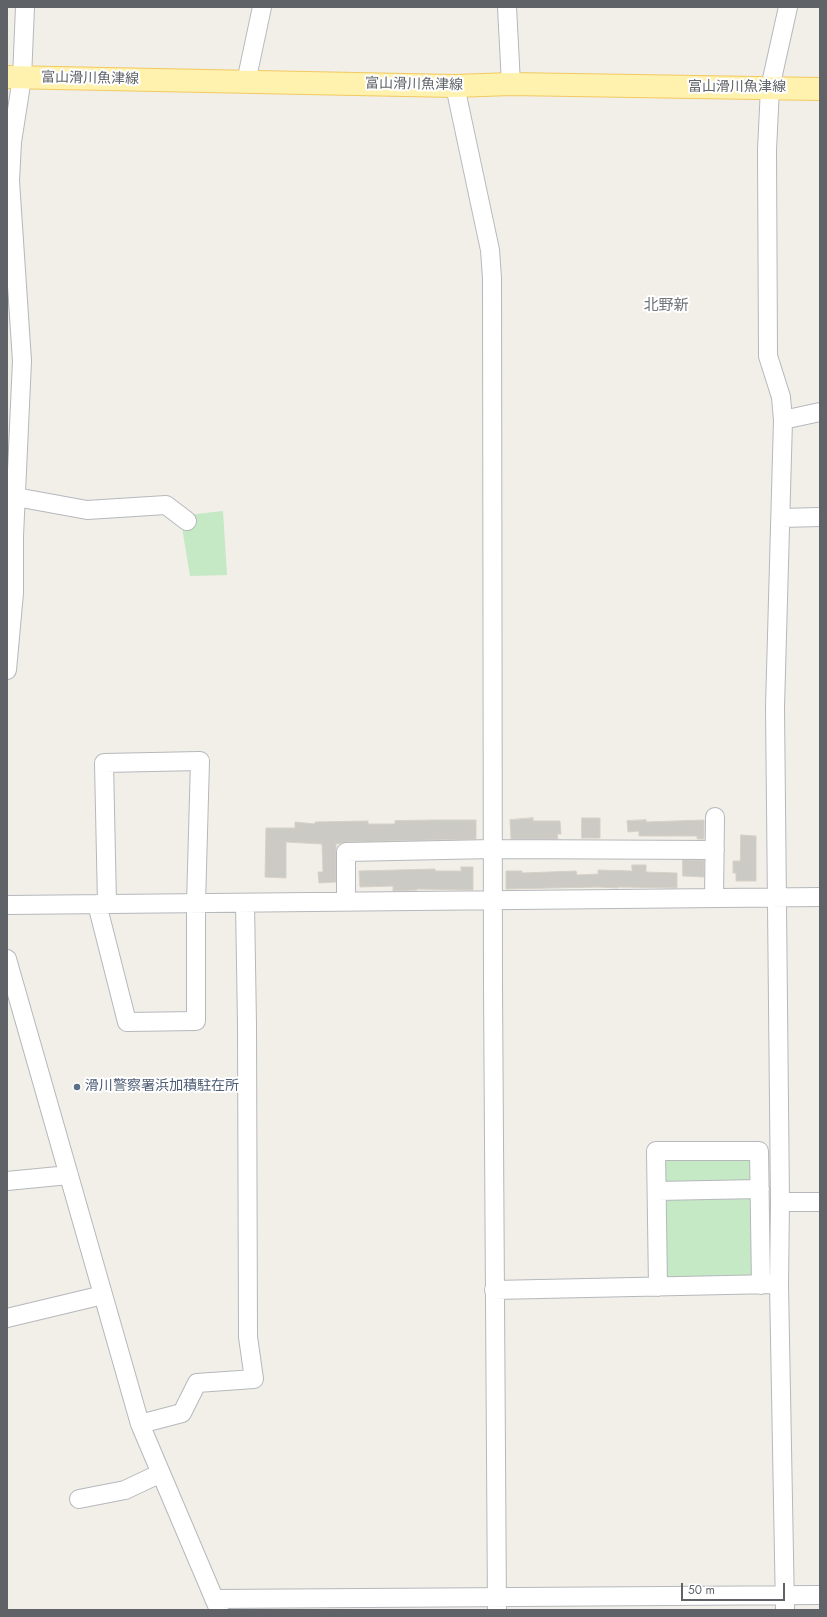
<!DOCTYPE html>
<html>
<head>
<meta charset="utf-8">
<style>
	body { margin:0 }
	#map { position:relative; width:827px; height:1617px; overflow:hidden; background:#f1efe8; font-family:Jost,sans-serif }
	canvas { display:block }
	.frame { position:absolute; inset:0; border:8px solid #5f6368; pointer-events:none }
	.scale { position:absolute; left:681px; top:1583px; width:104px; height:18px; box-sizing:border-box; border:2px solid #5f6368; border-top:0; padding-left:5px; font-size:12px; line-height:14px; white-space:nowrap; color:#5f6368; -webkit-text-stroke:3px #fff; paint-order:stroke }
</style>
</head>
<body>
<div id="map">
<canvas width="827" height="1617"></canvas>
<div class="frame"></div>
<div class="scale">50 m</div>
</div>
<script>
const g = document.querySelector('canvas').getContext('2d');
g.lineJoin = 'round';
function paint(path, color) {
  g.fillStyle = color;
  g.fill(path, 'evenodd');
}
function stroke(path, color, width, dash) {
  g.strokeStyle = color;
  g.lineWidth = width;
  g.lineCap = dash ? 'butt' : 'round';
  g.setLineDash(dash || []);
  g.stroke(path);
}
function drawText(font, color, halo, rows, align = 'center') {
  g.font = font + ' Jost,"Noto Sans JP",sans-serif';
  g.lineWidth = 4;
  g.setLineDash([]);
  g.textBaseline = 'middle';
  g.strokeStyle = halo;
  g.fillStyle = color;
  for (const [text, x, y, turn = 0] of rows) {
    g.save();
    g.translate(x, y);
    g.rotate((+turn || 0) * Math.PI / 180);
    g.textAlign = isNaN(turn) ? turn : align;
    if (halo) g.strokeText(text, 0, 0);
    g.fillText(text, 0, 0);
    g.restore();
  }
}
paint(new Path2D(`
	M223,511L227,575L190,576L182,527L188,515Z
	M649,1147H762L765,1278L649,1281Z`), '#c5e8c5');
const building = new Path2D(`
	M533,818V821H560L561,834H557L558,839H511L510,820Z
	M582,818H600V838H582Z
	M434,820H476V839L346,842L336,844V882L319,883L318,872H323L322,844L286,842V878L265,877L266,828H295V822L315,824V822L368,821V824H395V821Z
	M646,820V822L704,820V839H697V836H639V831L628,832L627,821Z
	M741,835L756,836V881H736V873H733V861H740Z
	M683,860H704V877L683,876Z
	M632,865H646V872L677,873V888L618,887V888L598,887L506,889V871H522V873L576,871L577,875L598,874V870L632,871Z
	M461,867H473V890L417,889V890L393,891V886L360,887L359,871L435,869V871H461Z`);
paint(building, '#cccac5');
stroke(building, '#d6d1c6', 1);
const minor = new Path2D(`
	M507,7L511,84
	M246,82L262,7
	M455,86L490,250L492,278L493,985L497,1610
	M783,420L820,412
	M16,497L87,510L166,505L187,521
	M781,518L820,517
	M7,670L14,593V536L22,361L10,181L12,142L22,78L25,7
	M714,897L715,817
	M346,901V852L493,849L715,850
	M97,904L127,1022L196,1021V904L200,761L104,763L107,904
	M7,905L820,897
	M7,959L140,1424L219,1610
	M7,1181L69,1175
	M657,1191L760,1189
	M780,1202H820
	M658,1287L656,1151H759L761,1285
	M494,1290L773,1284
	M7,1318L103,1295
	M140,1424L182,1413L197,1383L254,1379L248,1337L247,1025L245,903
	M79,1499L125,1490L161,1473
	M214,1599L820,1595
	M785,1610L779,1284L780,1202L775,707L783,420L781,397L768,356L767,150L770,88L788,7`);
const major = new Path2D(`
	M7,77L455,86L511,84L820,89`);
stroke(minor, '#b5b8bc', 20);
stroke(major, '#f2c960', 24);
stroke(minor, '#fff', 18);
stroke(major, '#fff2af', 22);
for (const [x, y, r, color] of [
	[77,1087,4,"#5c6f8a"]
]) {
  const dot = new Path2D();
  dot.arc(x, y, r, 0, 2 * Math.PI);
  g.fillStyle = color;
  g.fill(dot);
  stroke(dot, '#fff', 1.5);
}
drawText('14px', '#5f6368', '#fff', [
	["富山滑川魚津線",90,79,1],
	["富山滑川魚津線",414,85,1],
	["富山滑川魚津線",737,88]
]);
drawText('14px', '#4e5e75', '#fff', [
	["滑川警察署浜加積駐在所",85,1087]
], 'left');
drawText('15px', '#70757a', '#fff', [
	["北野新",666,306]
]);
</script>
</body>
</html>
